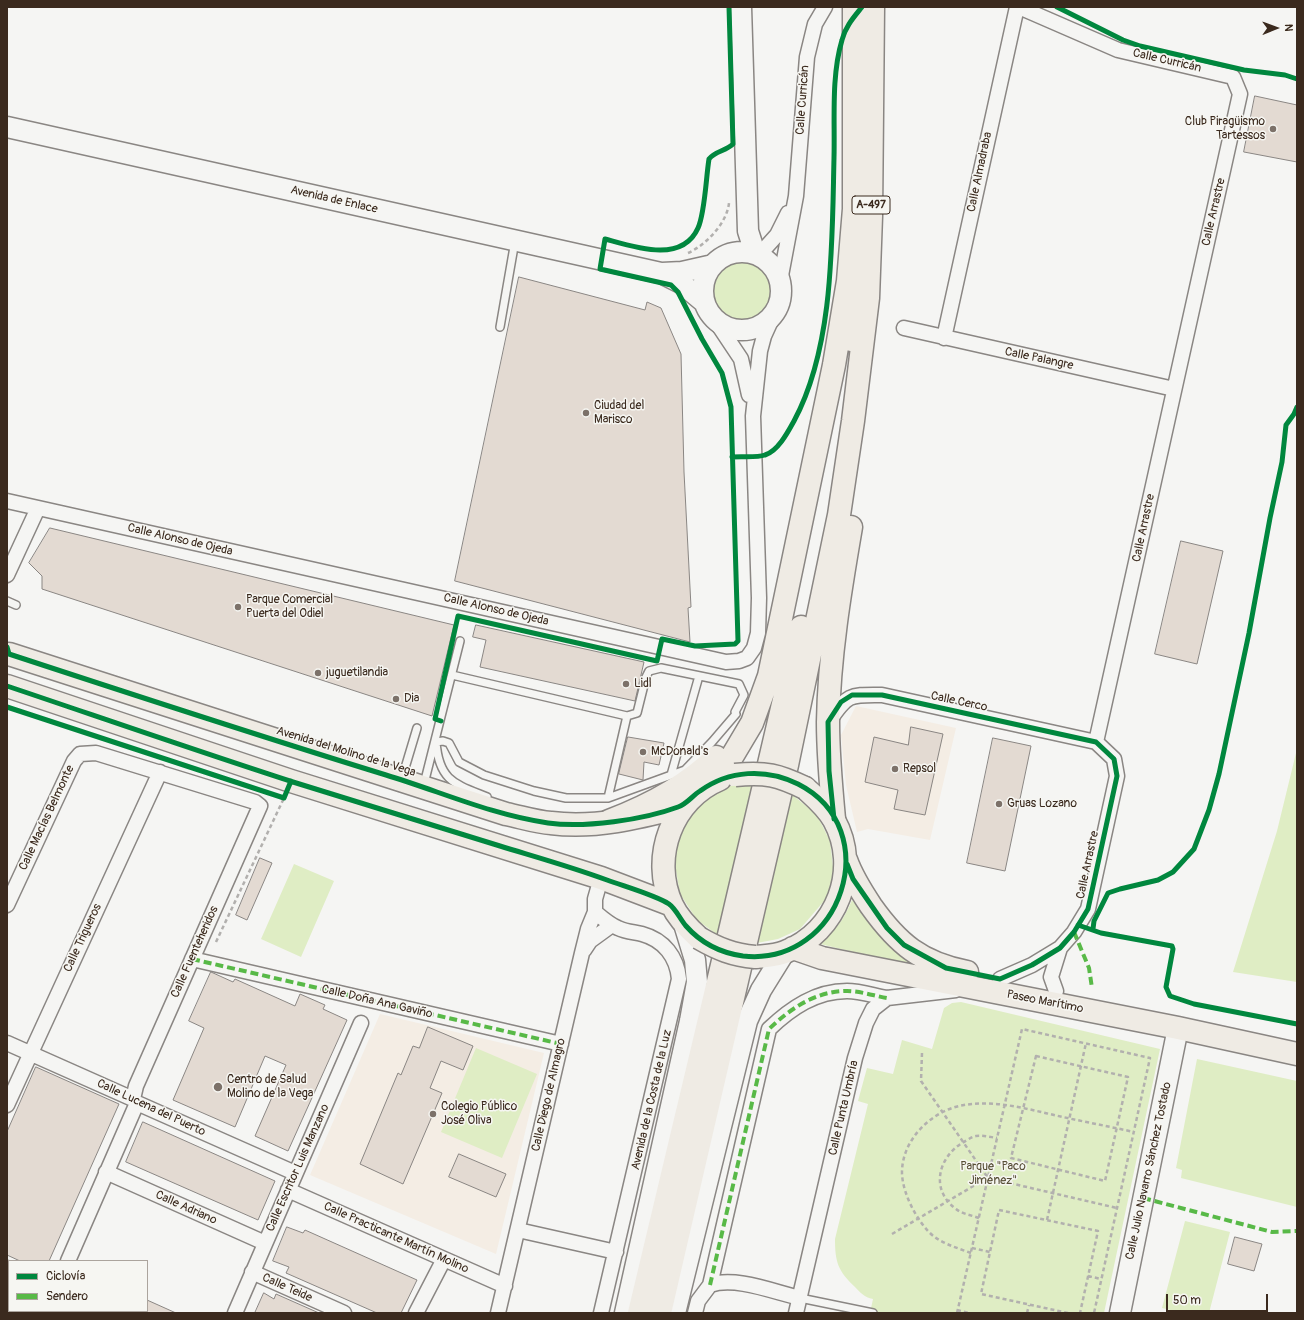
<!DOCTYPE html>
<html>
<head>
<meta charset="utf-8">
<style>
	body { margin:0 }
	#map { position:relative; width:1304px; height:1320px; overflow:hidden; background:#f5f5f3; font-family:Pangolin,sans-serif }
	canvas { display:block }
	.frame { position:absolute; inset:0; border:8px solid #3b2a1e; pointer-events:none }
	.legend { position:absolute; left:8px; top:1260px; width:140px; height:52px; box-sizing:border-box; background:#f6f6f2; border:1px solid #aba49d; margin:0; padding:5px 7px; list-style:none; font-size:12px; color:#3b2a1e }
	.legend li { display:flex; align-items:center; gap:8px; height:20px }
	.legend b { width:20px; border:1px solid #aba49d }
	.north { position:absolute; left:1256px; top:8px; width:40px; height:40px; -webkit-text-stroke:3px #f6f6f2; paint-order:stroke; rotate:89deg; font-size:11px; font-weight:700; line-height:16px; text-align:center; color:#3b2a1e }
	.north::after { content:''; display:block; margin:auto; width:14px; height:18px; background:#3b2a1e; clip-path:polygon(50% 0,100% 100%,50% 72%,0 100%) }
	.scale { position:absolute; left:1166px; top:1294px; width:102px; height:18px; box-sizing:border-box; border:2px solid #3b2a1e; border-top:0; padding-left:5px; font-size:12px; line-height:14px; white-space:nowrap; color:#3b2a1e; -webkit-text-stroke:3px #f6f6f2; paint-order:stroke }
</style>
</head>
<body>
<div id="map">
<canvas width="1304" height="1320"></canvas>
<div class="frame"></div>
<ul class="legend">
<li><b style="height:5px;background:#00873e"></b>Ciclovía</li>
<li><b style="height:5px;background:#58b947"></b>Sendero</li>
</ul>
<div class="north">N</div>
<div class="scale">50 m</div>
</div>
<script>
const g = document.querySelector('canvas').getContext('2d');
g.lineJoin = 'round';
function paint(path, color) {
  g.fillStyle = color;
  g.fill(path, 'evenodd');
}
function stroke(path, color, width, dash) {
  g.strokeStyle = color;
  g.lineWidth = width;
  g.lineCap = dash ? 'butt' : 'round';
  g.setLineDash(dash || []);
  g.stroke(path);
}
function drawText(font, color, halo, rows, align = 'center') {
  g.font = font + ' Pangolin,sans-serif';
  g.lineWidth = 3;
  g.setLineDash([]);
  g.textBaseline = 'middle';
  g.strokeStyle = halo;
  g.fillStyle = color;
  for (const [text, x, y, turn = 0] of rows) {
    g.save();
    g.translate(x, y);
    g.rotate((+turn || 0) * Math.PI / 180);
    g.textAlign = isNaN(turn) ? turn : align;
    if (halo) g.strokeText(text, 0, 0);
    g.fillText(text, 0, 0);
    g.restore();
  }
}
paint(new Path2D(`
	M856,706L956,728L930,840L868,829L857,832L846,785L841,735Z
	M380,1014L544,1053L496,1254L310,1175Z`), '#f4ede4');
paint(new Path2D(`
	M711 291a33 33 0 1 1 66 0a33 33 0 1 1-66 0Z
	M1297,749V982L1233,972L1277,831Z
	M753,781L719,936L697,920L680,894L674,859L681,829L704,801L730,786Z
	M789,792L817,815L830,841L834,875L831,893L800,929L778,939L757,943Z
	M294,864L334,881L301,957L261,939Z
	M852,900L891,945L913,961L911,966L816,943C837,929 842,923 852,900Z
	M961,1002L1160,1049L1104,1313H870L873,1299C864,1297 861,1293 855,1287C838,1271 835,1262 835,1239L868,1104L858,1101L867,1068L893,1074L902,1040L932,1049L944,1008L952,1003Z
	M476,1048L537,1074L502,1158L441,1132Z
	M1197,1059L1297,1081V1207L1181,1178L1182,1170L1176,1168Z
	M1185,1221L1230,1232L1209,1313H1183L1162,1308Z`), '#dfedc4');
const building = new Path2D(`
	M1255,96L1297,105V162L1244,152Z
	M519,277L645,310L647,302L661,308L681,354L684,472L691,607L688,608L690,642L455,581Z
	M50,528L454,625L432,716L42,589V576L29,563Z
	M1181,541L1223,551L1197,664L1155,654Z
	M476,625L644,662L635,701L480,667L486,640L473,637Z
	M911,727L943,734L925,815L894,809L898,790L865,782L874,737L908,745Z
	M628,737L664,743L659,765L644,762L643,780L619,774Z
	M993,738L1031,746L1005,871L967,863Z
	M260,858L272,863L247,920L236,915Z
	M211,972L233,982L235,979L295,1006L300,994L325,1005L323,1009L347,1020L288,1151L255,1136L286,1065L265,1056L235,1127L173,1100L204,1028L189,1021Z
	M428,1027L473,1046L463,1070L441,1061L430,1088L442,1093L403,1184L360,1164L398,1073L401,1075L413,1046L419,1048Z
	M36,1067L119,1104L49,1261H20L7,1255V1132Z
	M143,1122L275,1181L258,1220L126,1162Z
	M459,1154L506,1174L496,1197L449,1177Z
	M287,1227L303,1233L305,1230L417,1280L401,1313H377L286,1273L289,1267L273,1261Z
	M1235,1237L1262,1244L1254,1271L1228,1264Z
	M264,1293L274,1299L276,1294L319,1313H255Z
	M147,1300L176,1313H147Z`);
paint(building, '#e3dad2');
stroke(building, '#8a8683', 1);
const lane = new Path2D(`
	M500,327L515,241
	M7,601L16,605
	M452,675L627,716L637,713L646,677L649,671L661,668L739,684L744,695L735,712L736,714L712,742L685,770L608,798H566L534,791L484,775L459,762L449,743L443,741L436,742C439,781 455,784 487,797
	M671,775L699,676
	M402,778L417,728
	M424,784L460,641
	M608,798L627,716
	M800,1298L873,1313`);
const street = new Path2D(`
	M1019,7L1118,50L1233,77L1240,94L1096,742
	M759,255L777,235L788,213
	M780,281L796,196L807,57L815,24L825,7
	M715,320L741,359L749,395
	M904,328L1174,389
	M944,338L1017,7
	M7,501L726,662L739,661L747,658L754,648L758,633L759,598L753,416L760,351L764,336L774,314
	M7,575L38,508
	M830,720C848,693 851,695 882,695L1096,742
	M7,905L74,761L80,754L96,753L255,802L260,806L136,1086L133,1099
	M595,912C602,918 610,925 618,928C626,932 634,932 642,934C664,940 677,957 679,979L601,1313
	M584,950L590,941L612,925
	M192,959L561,1044
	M1000,979L1032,965L1060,948L1074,932L1088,909L1117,776L1114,759L1096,742
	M1056,991L1051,977L1060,948
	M7,1043L133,1099L137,1103L295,1173
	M7,1105L160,772
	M106,1172L265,1243
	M288,1190L505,1286
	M518,1230L616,1252
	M68,1261L137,1103
	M7,1268L9,1269
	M252,1272L344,1313
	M710,1285C735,1276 774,1292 800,1298
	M45,1313L46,1311
	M235,1313L361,1023
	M416,1313L444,1259
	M498,1313L582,953L588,929L595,912V899L601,878
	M695,1313L698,1301L710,1285L769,1029C791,1008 816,991 847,991C860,991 875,996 887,998
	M796,1313L855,1058L866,1023L873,1009L887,998L956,990`);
const secondary = new Path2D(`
	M741,7L748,231L755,253
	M7,127L661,273L681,283L705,303
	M703 291a39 39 0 1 1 78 0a39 39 0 1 1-78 0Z
	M662,273L682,272L713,265
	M625,1313L690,1021L697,982L695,960L684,924
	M675,1313L747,1021L761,990L784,953
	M1120,1313L1178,1028`);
const primary = new Path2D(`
	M9,654L506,814C521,817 536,822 551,823C596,829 641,817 684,806
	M7,686L291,781L601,878L672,905
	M846,860C852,877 861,891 871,906C898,944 921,963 967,972
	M699,938C689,929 678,918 672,905C650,857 672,799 720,779
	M793,948L822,958L1178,1028L1297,1054
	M755,957C764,956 776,956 785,952C837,932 861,869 834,820C827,807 816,798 805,788`);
const highway = new Path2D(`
	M848,281L852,323L851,340
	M704,787L727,765L752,723L769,676L834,365L848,281L854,209V7
	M834,819C831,787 828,755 828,722C829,657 840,591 851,527
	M609,821C648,806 686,787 716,757
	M639,1313L722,965L801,627
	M660,1313L787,765L839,515L853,421L868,298L871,216L873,7`);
stroke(lane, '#8a8683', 10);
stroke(street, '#8a8683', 17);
stroke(secondary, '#8a8683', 23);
stroke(primary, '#8a8683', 25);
stroke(highway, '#8a8683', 25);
stroke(new Path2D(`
	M688,253C706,245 727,223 729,203
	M216,942L284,798
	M922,1053L921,1081L988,1178L1117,1208
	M1036,1056L1128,1077L1105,1181L1011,1158Z
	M979,1218C971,1215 962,1214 956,1209C930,1190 938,1158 962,1143C966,1141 971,1137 976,1136C983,1135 990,1137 997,1138
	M1047,1220L1086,1043
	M892,1234L987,1178
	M972,1248L990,1252
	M971,1253C955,1247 939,1243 928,1231C915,1217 903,1193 902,1174C901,1140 932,1110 964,1105C994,1100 1024,1108 1054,1115C1080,1121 1107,1126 1134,1132
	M1088,1276L1101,1279
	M957,1310L969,1313
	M957,1313L1022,1029L1150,1058L1094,1313
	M1027,1313L1029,1305
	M1068,1313L981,1294L999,1210L1098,1231L1080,1313`), '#b2b0ae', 2.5, [4, 3]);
stroke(lane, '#f5f5f3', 7);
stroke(street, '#f5f5f3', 14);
stroke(secondary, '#f5f5f3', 20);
stroke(primary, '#efebe4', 22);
stroke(highway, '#efebe4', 22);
const primaryBridge = new Path2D(`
	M735,775C766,772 778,775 805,788
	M699,938C718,949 733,955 755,957`);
stroke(primaryBridge, '#8a8683', 25, []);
stroke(primaryBridge, '#efebe4', 22);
stroke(new Path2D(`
	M1074,932L1089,968L1092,988
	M192,959L561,1044
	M1143,1198L1272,1232L1297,1231
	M710,1285L769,1029C791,1008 816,991 847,991C860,991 875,996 887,998`), '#58b947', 4, [8, 4]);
stroke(new Path2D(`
	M1057,7L1123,40L1140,46L1244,70L1285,75L1297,79
	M732,457C742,456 756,458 765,455C778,451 788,432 794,421C834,347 832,241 834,158C835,120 831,77 842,40C845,27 854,17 862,7
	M7,647L9,654C134,695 259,736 386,775C439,791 492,815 548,823C585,828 643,820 678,807C687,804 692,796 700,791C729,770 766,768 798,784C887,829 842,967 743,956C721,953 701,943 686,926C680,919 676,909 669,904C655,895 623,886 607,880C572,867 536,857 500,846C431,824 362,804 293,782C197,751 102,718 7,686
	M7,707L284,798L291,781
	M441,721L435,719L458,616L657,661L662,639L695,646L735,644L738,641L731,407L722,373L702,339L678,292L671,285L600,269L605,239C634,247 682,264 698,228C705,213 706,177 709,159C715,151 726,151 733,144L729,7
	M834,819L829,771L828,722L841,702L852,695H882L1096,742L1114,759L1117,776L1088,909L1074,932L1060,948L1032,965L1000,979L946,968L904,945L887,928L853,879L847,864
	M1078,925L1101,933L1172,946L1173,949L1166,987L1170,996L1194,1004L1297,1024
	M1093,929L1094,921L1108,893L1120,889L1158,880L1173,872L1194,849L1209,810L1219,774L1249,633L1270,518L1282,462L1286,425L1294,414L1297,407`), '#00873e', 5);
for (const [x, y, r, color] of [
	[1273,129,4,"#7c7169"],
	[586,413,4,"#7c7169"],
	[238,607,4,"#7c7169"],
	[318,673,4,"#7c7169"],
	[626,684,4,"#7c7169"],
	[396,699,4,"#7c7169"],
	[643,752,4,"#7c7169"],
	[895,769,4,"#7c7169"],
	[999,804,4,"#7c7169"],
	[218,1087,5,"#7c7169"],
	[433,1114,4,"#7c7169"]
]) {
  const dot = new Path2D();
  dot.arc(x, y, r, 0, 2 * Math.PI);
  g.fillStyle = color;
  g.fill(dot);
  stroke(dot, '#f6f6f2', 1.5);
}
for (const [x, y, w] of [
	[871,205,38]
]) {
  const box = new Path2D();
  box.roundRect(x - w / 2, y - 9, w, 18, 3);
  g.fillStyle = '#f6f6f2';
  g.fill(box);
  stroke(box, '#3b2a1e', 1);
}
drawText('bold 11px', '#3b2a1e', null, [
	["A-497",871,205]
]);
drawText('12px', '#3b2a1e', '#f6f6f2', [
	["Calle Curricán",1167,61,13],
	["Calle Curricán",803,100,-86],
	["Calle Almadraba",980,172,-78],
	["Avenida de Enlace",334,200,13],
	["Calle Arrastre",1214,212,-77],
	["Calle Palangre",1039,359,12],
	["Calle Arrastre",1144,528,-78],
	["Calle Alonso de Ojeda",180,540,13],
	["Calle Alonso de Ojeda",496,610,13],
	["Calle Cerco",959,702,12],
	["Avenida del Molino de la Vega",346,752,17],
	["Calle Macías Belmonte",47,818,-65],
	["Calle Arrastre",1088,865,-78],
	["Calle Trigueros",83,938,-65],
	["Calle Fuenteheridos",195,952,-66],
	["Calle Doña Ana Gaviño",377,1002,13],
	["Paseo Marítimo",1045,1002,11],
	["Calle Diego de Almagro",549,1095,-77],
	["Avenida de la Costa de la Luz",652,1100,-77],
	["Calle Lucena del Puerto",151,1108,25],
	["Calle Punta Umbría",844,1108,-77],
	["Calle Escritor Luis Manzano",298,1168,-66],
	["Calle Julio Navarro Sánchez Tostado",1149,1171,-78],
	["Calle Adriano",186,1208,24],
	["Calle Practicante Martín Molino",396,1238,24],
	["Calle Teide",287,1288,24]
]);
drawText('12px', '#3b2a1e', '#f6f6f2', [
	["Club Piragüismo",1265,122,"right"],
	["Tartessos",1265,136,"right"],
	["Ciudad del",594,406],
	["Marisco",594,420],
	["Parque Comercial",246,600],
	["Puerta del Odiel",246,614],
	["juguetilandia",326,673],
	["Lidl",634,684],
	["Dia",404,699],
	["McDonald's",651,752],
	["Repsol",903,769],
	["Gruas Lozano",1007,804],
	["Centro de Salud",227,1080],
	["Molino de la Vega",227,1094],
	["Colegio Público",441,1107],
	["José Oliva",441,1121]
], 'left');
drawText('12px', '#585037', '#f6f6f2', [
	["Parque \"Paco",993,1167],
	["Jiménez\"",993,1181]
]);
</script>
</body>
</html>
